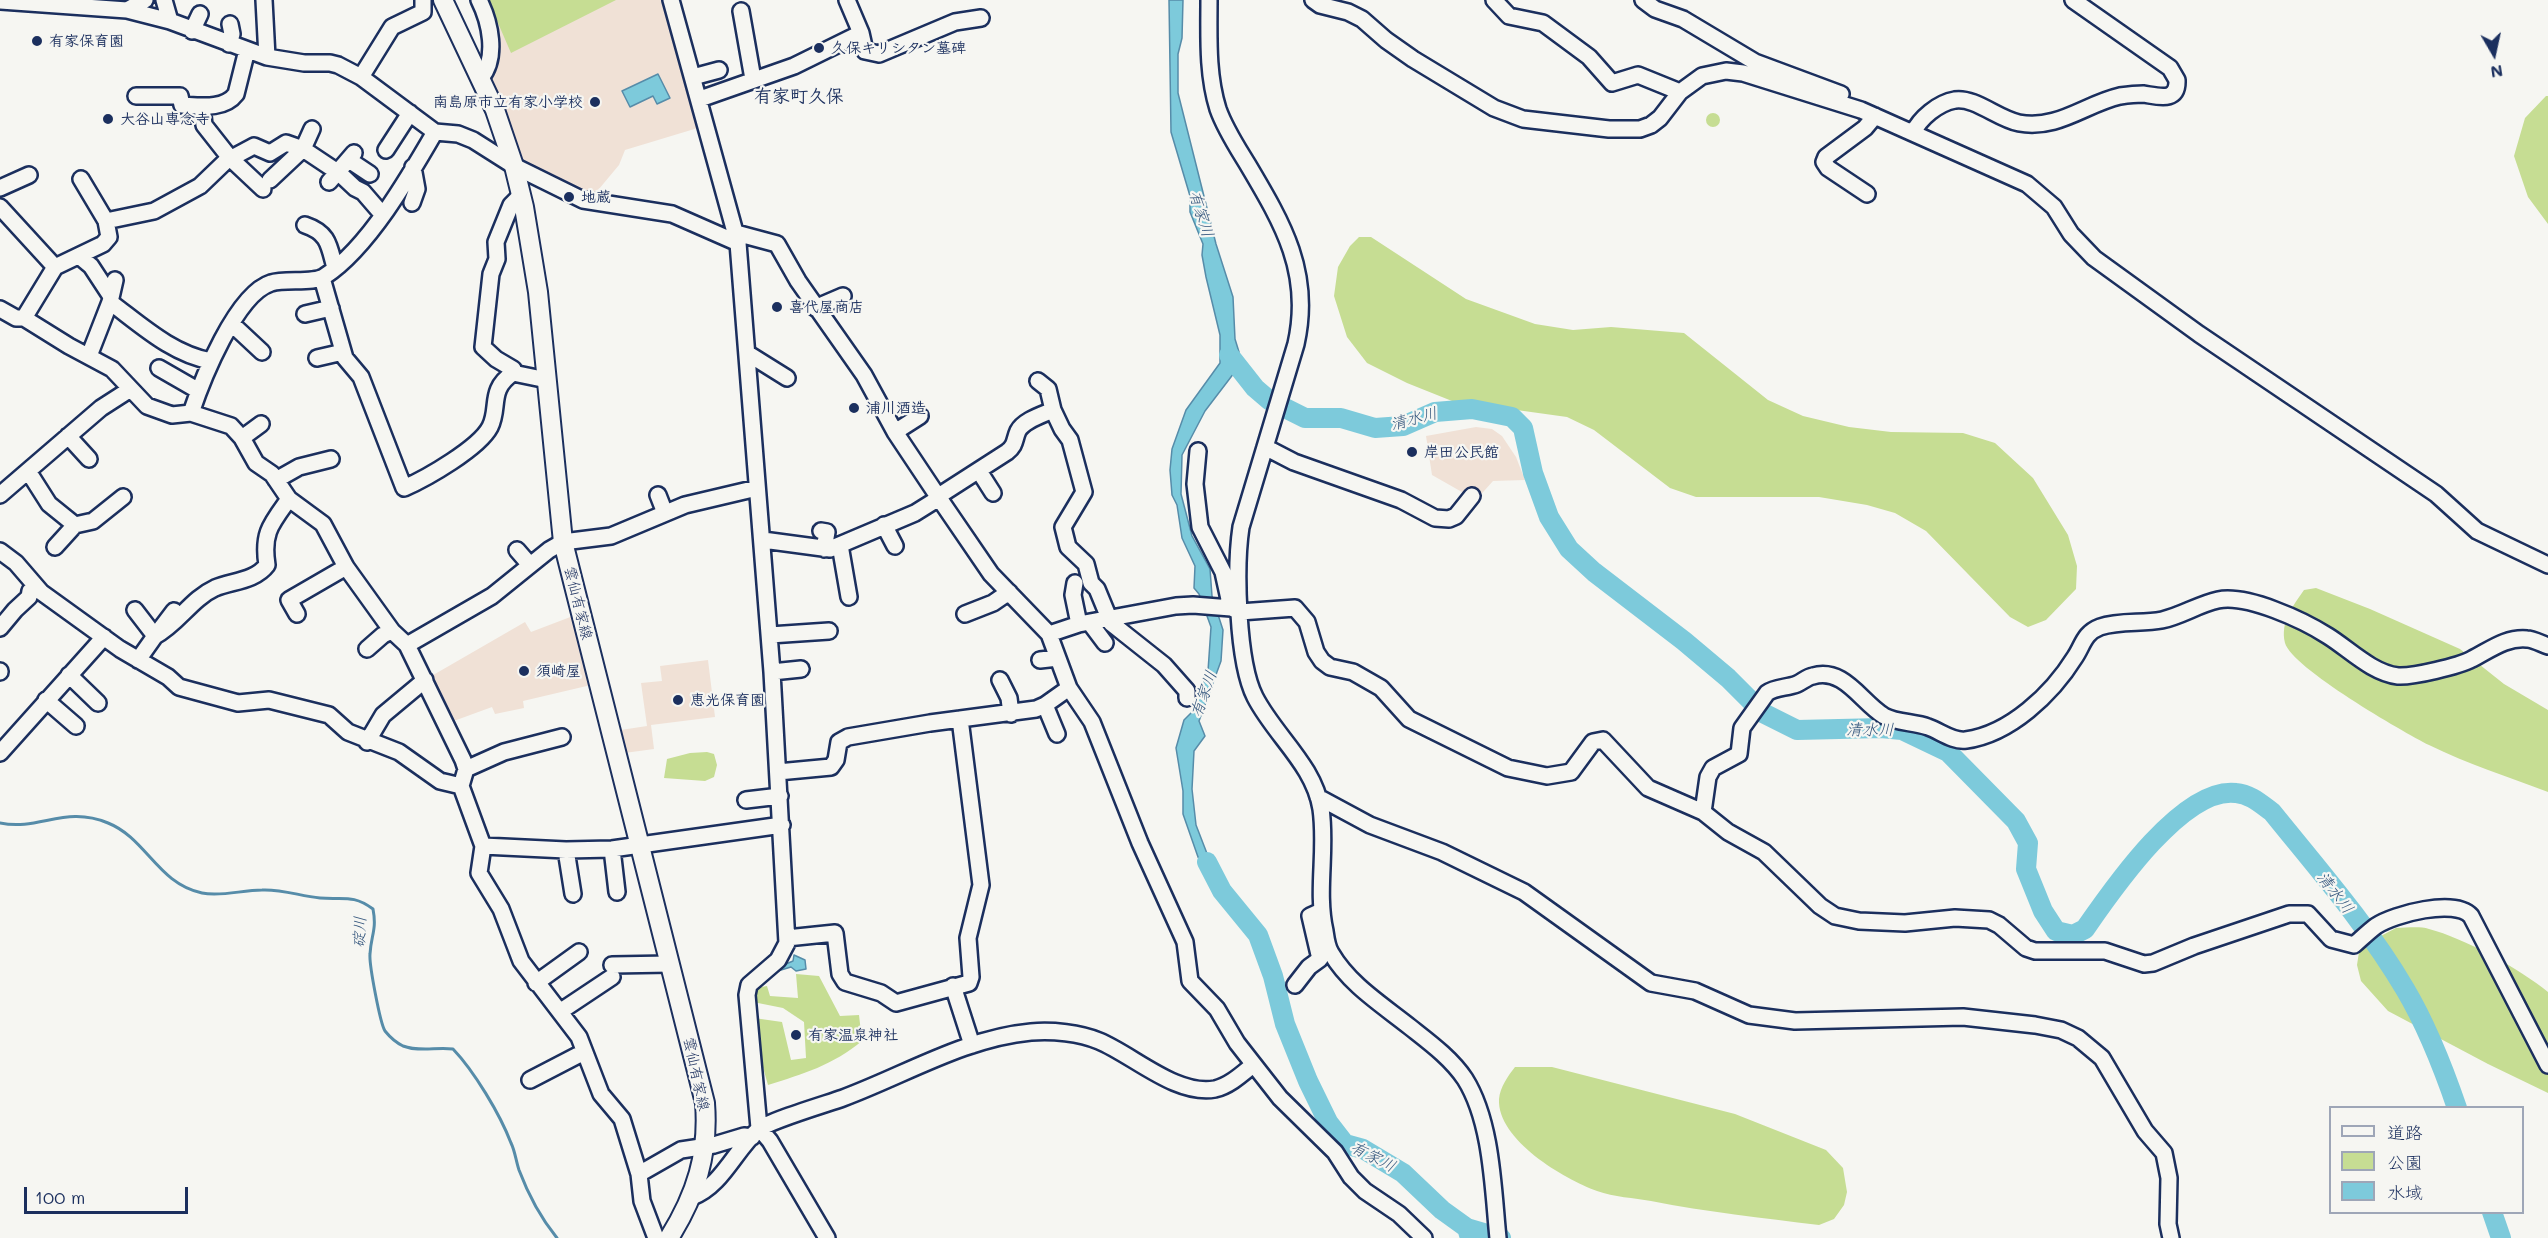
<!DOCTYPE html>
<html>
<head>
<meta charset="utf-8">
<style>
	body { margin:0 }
	#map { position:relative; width:2548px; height:1238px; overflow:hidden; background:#f6f6f2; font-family:Mali,"Klee One",sans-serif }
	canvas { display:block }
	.legend { position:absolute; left:2329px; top:1106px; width:195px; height:108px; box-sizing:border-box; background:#f6f6f2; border:2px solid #9ea6b7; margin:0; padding:8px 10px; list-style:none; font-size:18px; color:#1b2f5e }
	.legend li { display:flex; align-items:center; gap:12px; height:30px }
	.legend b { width:30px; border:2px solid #9ea6b7 }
	.north { position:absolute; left:2464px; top:24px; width:60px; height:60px; -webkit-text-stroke:4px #f6f6f2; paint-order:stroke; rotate:171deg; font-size:16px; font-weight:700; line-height:24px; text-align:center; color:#1b2f5e }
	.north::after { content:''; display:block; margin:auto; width:21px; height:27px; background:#1b2f5e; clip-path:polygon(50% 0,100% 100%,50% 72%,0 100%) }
	.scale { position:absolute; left:24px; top:1187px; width:164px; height:27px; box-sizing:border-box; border:3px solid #1b2f5e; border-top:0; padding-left:8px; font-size:18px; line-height:21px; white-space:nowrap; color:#1b2f5e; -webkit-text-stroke:4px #f6f6f2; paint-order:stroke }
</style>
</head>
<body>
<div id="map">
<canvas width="2548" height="1238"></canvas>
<ul class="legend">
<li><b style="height:8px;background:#f6f6f2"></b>道路</li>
<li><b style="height:16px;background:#c6dd93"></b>公園</li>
<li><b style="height:16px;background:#7dcadb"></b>水域</li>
</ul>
<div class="north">N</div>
<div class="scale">100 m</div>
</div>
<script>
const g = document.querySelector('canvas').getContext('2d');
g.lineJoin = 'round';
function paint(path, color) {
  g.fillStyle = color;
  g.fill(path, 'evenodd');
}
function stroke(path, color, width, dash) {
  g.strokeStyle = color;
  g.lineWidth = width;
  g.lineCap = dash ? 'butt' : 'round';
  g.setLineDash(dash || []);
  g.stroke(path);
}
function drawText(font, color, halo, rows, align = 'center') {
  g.font = font + ' Mali,"Klee One",sans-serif';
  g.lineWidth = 4.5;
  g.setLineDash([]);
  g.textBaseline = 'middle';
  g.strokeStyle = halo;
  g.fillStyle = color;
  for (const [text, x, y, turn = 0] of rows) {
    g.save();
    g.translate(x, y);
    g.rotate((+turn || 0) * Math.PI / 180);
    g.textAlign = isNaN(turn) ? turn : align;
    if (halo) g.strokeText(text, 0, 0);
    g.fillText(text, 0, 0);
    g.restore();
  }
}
paint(new Path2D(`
	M483,0H666L701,127L625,150L619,165L594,195L585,194L517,157L486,77Z
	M1476,427L1492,429L1502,436L1516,457L1525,480L1493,481L1476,500L1432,475L1426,436Z
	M573,616L591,685L523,701L524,708L495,714L492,707L451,722L428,678L525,622L531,632Z
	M708,660L715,717L651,725L654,749L617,754L614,731L647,726L641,683L662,681L660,666Z`), '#f0e1d6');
paint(new Path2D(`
	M488,0H616L511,53Z
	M2546,96H2548V224L2528,197L2514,156L2525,118Z
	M1706 120a7 7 0 1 1 14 0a7 7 0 1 1-14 0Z
	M1359,237H1371L1466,299L1535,324L1573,330L1611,327L1684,333L1768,400L1803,416L1849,427L1891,432L1963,433L1995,443L2033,478L2068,535L2077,566L2076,589L2046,620L2028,627L2010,617L1926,531L1895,513L1867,505L1819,497H1696L1670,488L1594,430L1567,417L1452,401L1407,383L1367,363L1347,337L1334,296L1338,267L1350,246Z
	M2316,588L2370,609L2460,649L2504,684L2548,710V792C2509,777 2467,764 2429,745C2403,732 2292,668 2285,643C2280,622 2293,606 2304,590Z
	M707,752L714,754L717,765L714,777L705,781L664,778L667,759L690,753Z
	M2396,928C2407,928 2419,926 2429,929C2464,938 2520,969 2548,992V1093L2488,1064L2388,1011L2361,981L2357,965L2359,952L2379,937Z
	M796,974L819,976L840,1016L859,1015L862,1041C833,1065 803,1074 768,1085L756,1043L754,1018L782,1022L791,1060L806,1058L804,1022L783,1008L753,1002L756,988L767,986L770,996L798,998Z
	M1515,1067H1552L1735,1114L1826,1150L1843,1168L1847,1192L1844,1205L1834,1219L1819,1225C1762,1218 1707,1212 1651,1201C1634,1198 1614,1197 1597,1191C1564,1179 1497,1140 1499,1099C1500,1087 1508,1076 1515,1067Z`), '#c6dd93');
const water = new Path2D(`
	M1169,0H1183L1182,38L1178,54V93L1216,244L1233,297L1235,339L1239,352L1234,373L1205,411L1182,455L1181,494L1192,536L1210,569L1212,596L1223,630L1221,661L1199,721L1205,736L1194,751L1192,789L1196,825L1223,895L1198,857L1183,814V791L1176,748L1184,720L1192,712L1208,671L1211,627L1199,594L1194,588L1195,566L1182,538L1177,505L1172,495L1170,470L1172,449L1186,410L1220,363V335L1206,277L1202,255L1203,244L1190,212V196L1171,132Z
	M658,74L670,98L657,104L653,96L630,107L622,91Z
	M794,955L805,960L806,969L796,971L791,967L771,973L782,962L786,964L793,961Z`);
paint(water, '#7dcadb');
stroke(water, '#568ca9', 1.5);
stroke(new Path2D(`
	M0,823C40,831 65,805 108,823C146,838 158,884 202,893C221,897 242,890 262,890C282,889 300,896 320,898C343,900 353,894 373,909C377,930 371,935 370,954C369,964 380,1023 385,1031C389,1036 397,1043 403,1046C419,1052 436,1047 453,1049C474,1071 500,1114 511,1143C515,1151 516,1161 519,1170C528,1194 540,1217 557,1238`), '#568ca9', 3);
stroke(new Path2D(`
	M1229,355L1255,388L1269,400L1305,418H1341L1375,428L1403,426L1435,412L1472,409L1512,417L1523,428L1533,473L1549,517L1569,549L1594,572L1684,641L1728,678L1763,713L1797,730L1881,728L1902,730L1948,752L2016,821L2028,843L2026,869L2043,911L2056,931L2073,935L2085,929C2112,890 2183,786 2236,793C2250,794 2261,804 2272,812C2318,869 2368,926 2405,989C2427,1026 2443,1067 2457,1108
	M1207,862L1222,891L1258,935L1273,976L1285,1024L1308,1081L1328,1122L1345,1144L1363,1149L1403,1173L1442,1210L1467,1228L1470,1238
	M2492,1212L2501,1238
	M1467,1228L1501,1238`), '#7dcadb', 20);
const minor = new Path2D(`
	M164,0L170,21
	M264,0L267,57
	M479,0C490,22 498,57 481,78
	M671,0L738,243L772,672L787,943L778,960L749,985L747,995L759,1128L770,1141L827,1238
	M1209,0C1209,36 1207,74 1218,109C1225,129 1237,147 1248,165C1283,224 1312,273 1296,344L1241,527C1235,567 1237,662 1255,697C1275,736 1314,765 1321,809C1327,850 1316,891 1325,931C1326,938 1327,947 1331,953C1349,984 1381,1004 1410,1027C1429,1042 1451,1058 1465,1079C1492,1122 1493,1189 1498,1238
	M1313,0L1320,5L1348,12L1362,19L1386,40L1413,59L1494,108L1523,119L1609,129H1640L1651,125L1660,118L1680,92L1702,76L1726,71L1743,73L1861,110L2027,184L2054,207L2071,234L2094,258L2199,334L2436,494L2477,531L2548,565
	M1494,0L1509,16L1543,23L1589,57L1612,83L1638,75L1680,92
	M1643,0L1655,9L1683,19L1755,62L1841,94
	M0,1L127,10L170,21L267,57L304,63H330L338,65L361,77L435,132L458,134L473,140L514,166L583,200L672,214L738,243
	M127,10L145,0
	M741,11L753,79
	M192,31L200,14
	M861,33L865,51L879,54L955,22L981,18
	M229,44L232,34L230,24
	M361,77L392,27L423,12V0
	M693,77L719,70
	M136,96H180L182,105C200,106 224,110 236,94L247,50
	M700,99L794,66L861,33L847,0
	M202,106L204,125L230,158L263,189
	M1913,133C1920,118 1938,103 1955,100C1975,97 1998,119 2019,123C2058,130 2085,104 2120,96C2127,95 2135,94 2143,94C2158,96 2178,103 2177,80L2170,68L2073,0
	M386,150L410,113
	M349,160L370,174
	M270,180L303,149L312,129
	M329,182L354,153
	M0,188L29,175
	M1867,194L1828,168L1824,162L1826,157L1865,128L1875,116
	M412,203L417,189L413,167
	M0,207L55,267
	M106,221L154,211L200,186L226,161L254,146L270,153L286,143L303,149L339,173L355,188L363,192L382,214
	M305,225C329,233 329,246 335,268
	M736,233L777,244L798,281L864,375L895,432L939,498L991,574L1049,634L1069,688L1092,722L1140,843L1185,942L1190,981L1217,1009L1237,1043L1280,1098L1335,1152L1351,1177L1365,1191L1399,1214L1424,1238
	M79,256L91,266L110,295
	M322,278L345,358L361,377L404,488C427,478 479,448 490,427C500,407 488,390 513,373L547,380
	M110,302C141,325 172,354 211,361
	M815,308L843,296
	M0,309L16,318H24L69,346L112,369L147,406L172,415L191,413L231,426L242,438L256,463L272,474L289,499L323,524L346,567L392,631L407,645L463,760L466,769L461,786L483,846L479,873L501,909L521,961L579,1037L601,1094L622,1119L639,1174L642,1201L656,1238
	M305,314L331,308
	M24,318L55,267L103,244L109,237L106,221L81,179
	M232,324L262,352
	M747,353L787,378
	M89,356L110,302L115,280
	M317,358L343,352
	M159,368L199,391
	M513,373V369L496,359L483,347L491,274L497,259L496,242L511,205L521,195
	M1038,381L1048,389L1053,410L1062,429L1070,440L1084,492L1063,527L1068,547L1086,564L1091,583L1097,589L1111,623L1164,665L1187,691V698
	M191,413C202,380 236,294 271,283C285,278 314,284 325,276C368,248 409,177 435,132
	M895,432L920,416
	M68,436L89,459
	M242,438L261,424
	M1265,447L1294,462L1401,500L1435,518L1449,519L1456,516L1472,496
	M1198,451L1195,484L1200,527L1223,572L1231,608
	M28,471L49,504L75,525L93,521L123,497
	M979,471L993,493
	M276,480L299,467L331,459
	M0,495L101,408L129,390
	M658,495L665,513
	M937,497L1007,452C1016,445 1014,440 1018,431C1024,420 1042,415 1053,410
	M884,525L895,546
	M821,531L827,532L824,549
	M763,540L830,549L915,513L939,498
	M840,545L849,597
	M55,547L75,525
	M517,550L530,565
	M0,551L16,563L41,592L120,649L168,677L179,687L238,703L269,700L329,715L348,732L399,752L440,781L461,786
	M1075,583L1073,595L1079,624
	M135,610L155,636L138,660
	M174,611L155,636C178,624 191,599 215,588C232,581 255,581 267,565C262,533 271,524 289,499
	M297,614L289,600L346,567
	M965,614L993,603L1009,592
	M1090,623L1105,643
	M0,628L15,610L29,597L30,591L35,586
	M1049,634L1079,624L1176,606L1193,605L1231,608L1240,612L1295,608L1307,622L1316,652L1322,661L1330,667L1353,672L1381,688L1409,719L1508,768L1547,776L1571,772L1593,742L1603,740L1648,788L1703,812L1728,832L1764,852L1820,906L1835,916L1859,921L1905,923L1955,918L1989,920L1999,925L2026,948L2035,951H2105L2144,964L2153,963L2194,946L2289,914H2308L2331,939L2354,945C2361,939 2368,932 2376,926C2394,914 2455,898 2471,916L2548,1065
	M770,635L829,631
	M407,645L492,596L549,550L563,542L611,536L685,505L757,488
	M367,649L383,635L392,631
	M1040,660L1058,658
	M0,672V671
	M772,672L801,669
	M69,675L98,703
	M1000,680L1009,698L1011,714
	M46,700L76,726
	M1045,705L1057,734
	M367,742L383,715L425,680
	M0,753L104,637
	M466,769L504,752L562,737
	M778,772L831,767L836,760L839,742L848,737L930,723L1036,709L1045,705L1069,688
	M1318,797L1370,825L1442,852L1524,892L1651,983L1695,991L1749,1015L1795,1021L1963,1017L2035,1025L2061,1030L2078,1038L2102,1058L2145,1131L2164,1153L2169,1178L2168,1224L2171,1238
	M746,800L780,796
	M1703,812L1708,777L1713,768L1739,754L1742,728L1767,693C1775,687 1787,688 1797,684C1802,682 1807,677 1813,676C1844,667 1861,702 1884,716C1897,723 1915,722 1928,727C1940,731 1953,742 1966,740C2010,734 2052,694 2075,657C2083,645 2084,633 2100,627C2120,620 2142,624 2162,620C2181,616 2199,604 2218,600C2247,594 2303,620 2328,636C2349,649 2372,673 2398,676C2413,677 2459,666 2472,659C2490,650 2506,637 2527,639C2533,639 2542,644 2548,646
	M483,846L566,850L612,849L782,825
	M612,849L617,892
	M566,850L573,894
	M787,938L835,933L840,974L845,982L881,993L896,1003L969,983L971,977L968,938L981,885L960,719
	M612,965L670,964
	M536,983L579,952
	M1295,985L1309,967L1320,959L1310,916L1321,911
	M953,986L972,1045
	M561,1011L612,977
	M530,1080L584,1052
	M639,1174L681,1150L714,1145L744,1136L752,1137
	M692,1197C722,1186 735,1150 758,1130C768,1121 826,1104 843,1098C905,1075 965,1038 1031,1032C1052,1030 1080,1033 1099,1041C1133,1055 1176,1096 1215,1089C1229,1086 1242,1074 1253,1065`);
const major = new Path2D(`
	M443,0L495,110L514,166L524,207L538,292L563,542L705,1103C709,1154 696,1195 669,1238`);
stroke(minor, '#1b2f5e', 20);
stroke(major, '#1b2f5e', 22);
stroke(minor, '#f6f6f2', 15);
stroke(major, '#f6f6f2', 18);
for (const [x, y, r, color] of [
	[37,41,6,"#1b2f5e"],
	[819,48,6,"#1b2f5e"],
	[595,102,6,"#1b2f5e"],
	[108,119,6,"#1b2f5e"],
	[569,197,6,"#1b2f5e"],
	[777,307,6,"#1b2f5e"],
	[854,408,6,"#1b2f5e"],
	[1412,452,6,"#1b2f5e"],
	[524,671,6,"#1b2f5e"],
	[678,700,6,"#1b2f5e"],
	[796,1035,6,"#1b2f5e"]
]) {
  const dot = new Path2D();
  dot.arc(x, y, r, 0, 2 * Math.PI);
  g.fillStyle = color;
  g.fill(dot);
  stroke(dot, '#f6f6f2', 2);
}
drawText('bold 15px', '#1b2f5e', '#f6f6f2', [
	["有家保育園",49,41],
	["久保キリシタン墓碑",831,48],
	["南島原市立有家小学校",583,102,"right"],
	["大谷山専念寺",120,119],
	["地蔵",581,197],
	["喜代屋商店",789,307],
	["浦川酒造",866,408],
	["岸田公民館",1424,452],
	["須崎屋",536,671],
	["恵光保育園",690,700],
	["有家温泉神社",808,1035]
], 'left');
drawText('15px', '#1b2f5e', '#f6f6f2', [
	["雲仙有家線",578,603,76],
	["雲仙有家線",696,1074,78]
]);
drawText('italic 16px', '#34567d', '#f6f6f2', [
	["有家川",1201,214,73],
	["清水川",1414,419,-15],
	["有家川",1204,694,-70],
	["清水川",1870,730],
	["清水川",2335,893,52],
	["碇川",360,932,-88],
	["有家川",1373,1157,27]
]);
drawText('bold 18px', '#1b2f5e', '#f6f6f2', [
	["有家町久保",799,96]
]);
</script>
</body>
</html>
